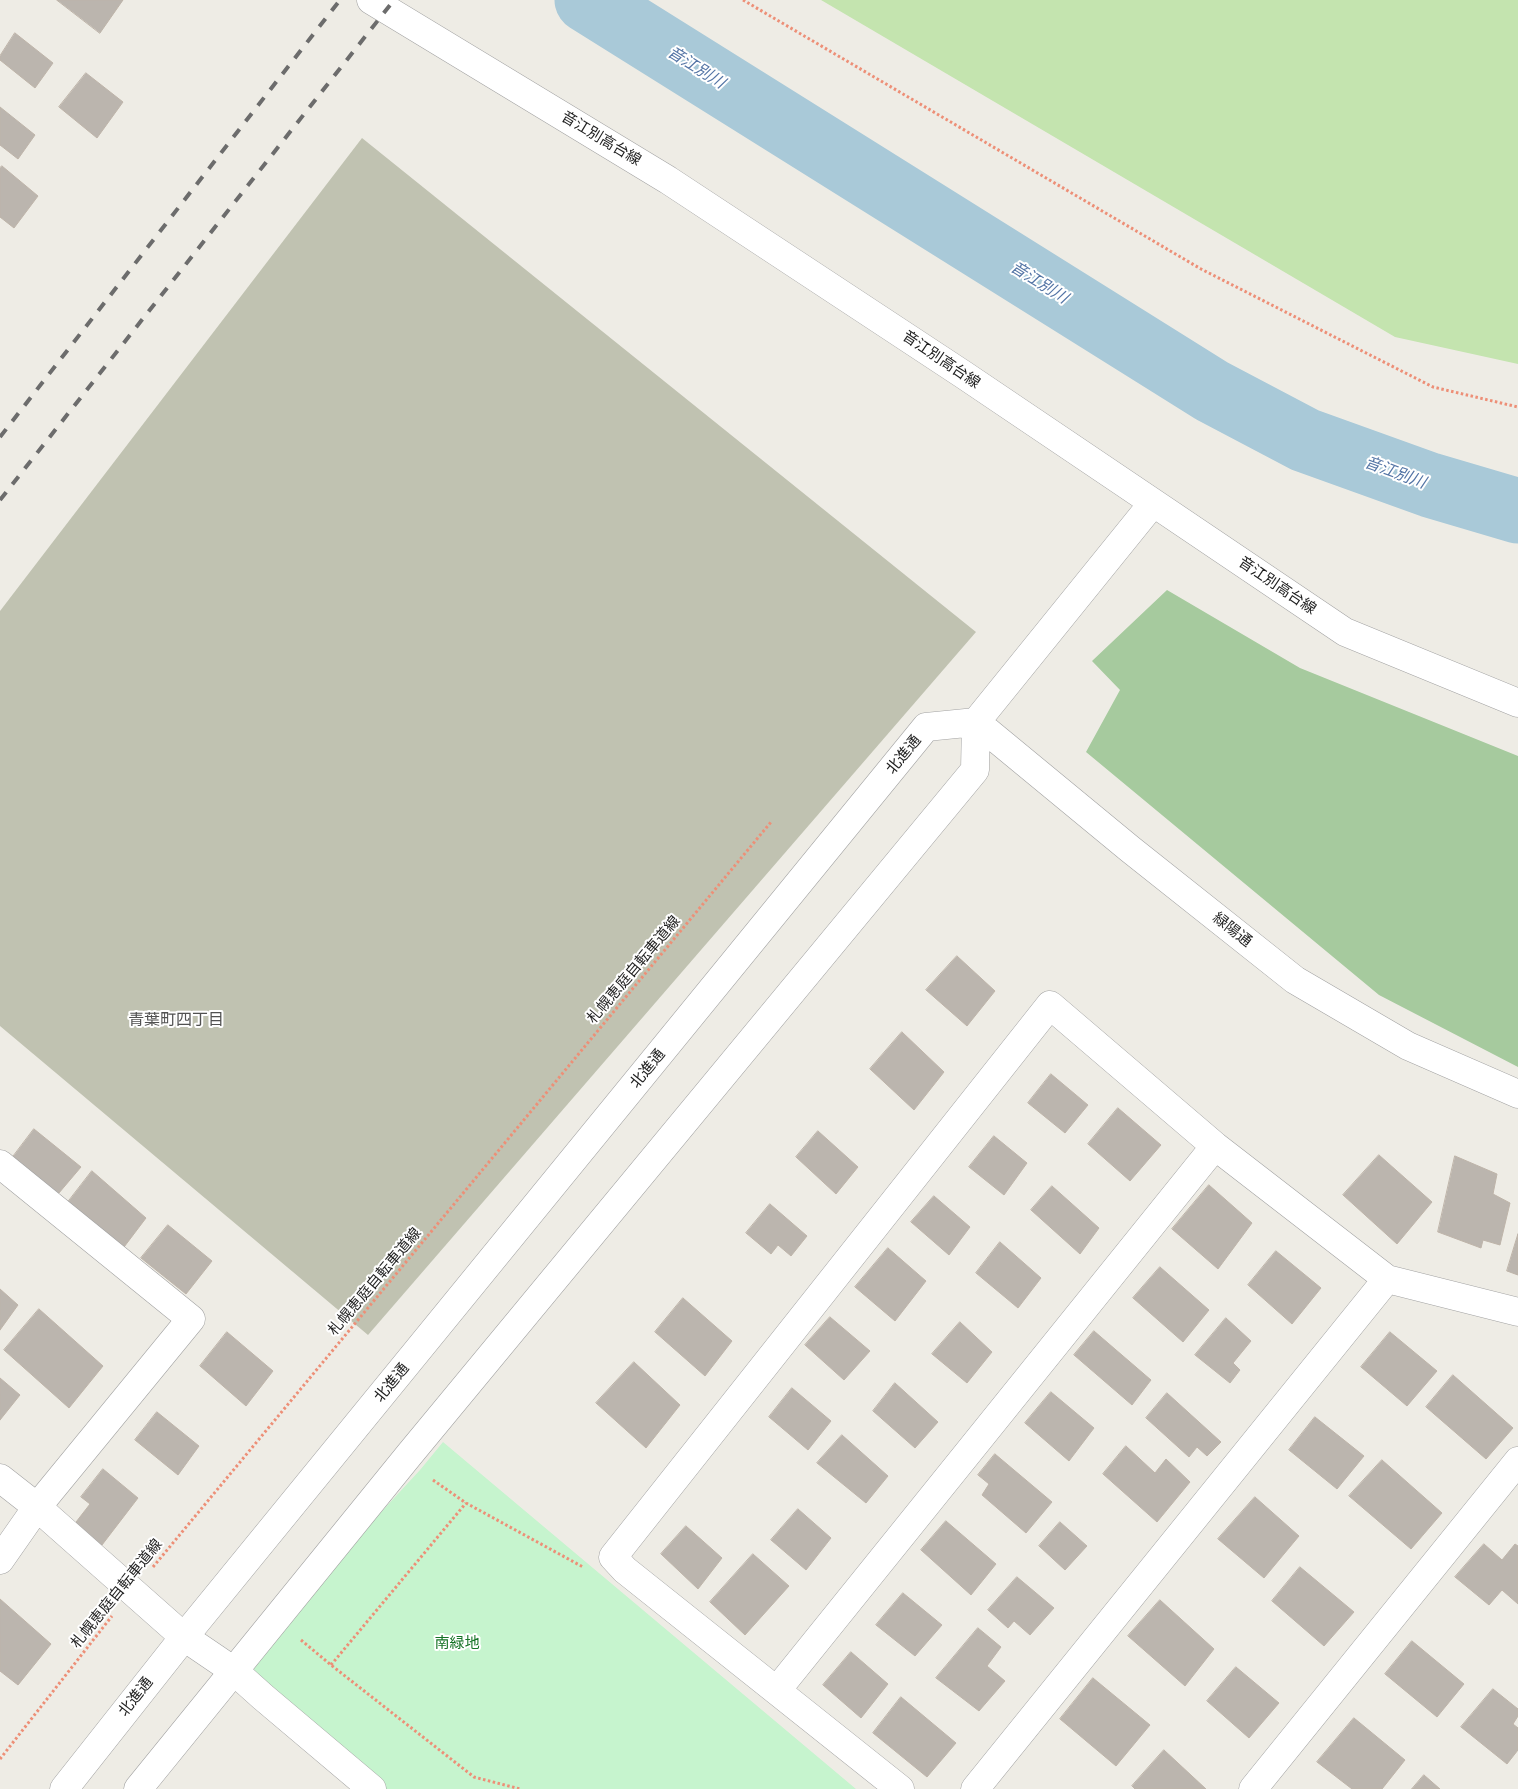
<!DOCTYPE html>
<html>
<head>
<meta charset="utf-8">
<style>
	body { margin:0 }
	canvas { display:block; background:#eeece5 }
</style>
</head>
<body>
<canvas width="1518" height="1789"></canvas>
<script>
const g = document.querySelector('canvas').getContext('2d');
g.lineJoin = 'round';
function paint(path, color) {
  g.fillStyle = color;
  g.fill(path, 'evenodd');
}
function stroke(path, color, width, dash) {
  g.strokeStyle = color;
  g.lineWidth = width;
  g.lineCap = dash ? 'butt' : 'round';
  g.setLineDash(dash || []);
  g.stroke(path);
}
function drawText(font, color, halo, rows, align = 'center') {
  g.font = font + ' Helvetica,"Noto Sans JP",sans-serif';
  g.lineWidth = 4;
  g.setLineDash([]);
  g.textBaseline = 'middle';
  g.strokeStyle = halo;
  g.fillStyle = color;
  for (const [text, x, y, turn = 0] of rows) {
    g.save();
    g.translate(x, y);
    g.rotate((+turn || 0) * Math.PI / 180);
    g.textAlign = isNaN(turn) ? turn : align;
    if (halo) g.strokeText(text, 0, 0);
    g.fillText(text, 0, 0);
    g.restore();
  }
}
paint(new Path2D(`
	M362,138L976,632L368,1335L0,1026V611Z`), '#c0c2b1');
paint(new Path2D(`
	M821,0H1518V364L1395,337Z`), '#c4e4af');
paint(new Path2D(`
	M1167,590L1300,668L1518,756V1067L1379,995L1086,752L1120,690L1092,661Z`), '#a6ca9e');
paint(new Path2D(`
	M443,1442L856,1789H372L234,1671L420,1470Z`), '#c6f4ce');
stroke(new Path2D(`
	M587,0L1212,391L1305,440L1430,485L1518,511`), '#a9c9d8', 65);
const building = new Path2D(`
	M57,0H123L100,33Z
	M15,33L53,63L35,88L0,60V56Z
	M86,73L123,102L97,138L59,107Z
	M0,107L35,135L18,159L0,145Z
	M2,166L38,196L14,228L0,217V168Z
	M957,956L995,991L967,1026L926,990Z
	M902,1032L944,1072L914,1110L870,1069Z
	M1051,1074L1088,1105L1065,1133L1028,1103Z
	M1118,1108L1161,1145L1130,1181L1088,1144Z
	M34,1129L81,1167L53,1200L9,1162Z
	M818,1131L858,1167L836,1194L796,1157Z
	M994,1136L1027,1163L1004,1195L969,1167Z
	M1379,1155L1432,1202L1397,1244L1343,1195Z
	M1455,1156L1497,1174L1493,1194L1510,1203L1500,1245L1483,1240L1481,1248L1438,1232Z
	M92,1171L146,1218L118,1255L68,1202Z
	M1209,1185L1252,1223L1218,1269L1172,1229Z
	M1052,1186L1099,1228L1080,1254L1031,1210Z
	M934,1196L970,1227L949,1255L911,1222Z
	M770,1204L807,1236L791,1256L778,1245L771,1254L746,1233Z
	M168,1225L212,1261L186,1294L141,1258Z
	M1518,1234V1275L1507,1271Z
	M1000,1242L1041,1278L1018,1308L976,1273Z
	M888,1248L926,1281L895,1321L855,1287Z
	M1276,1251L1321,1288L1292,1324L1248,1285Z
	M1160,1267L1209,1310L1183,1342L1133,1298Z
	M0,1289L18,1305L0,1330Z
	M683,1298L732,1341L705,1376L655,1332Z
	M39,1309L103,1366L69,1408L4,1350Z
	M830,1317L870,1351L844,1380L805,1345Z
	M1226,1318L1251,1341L1233,1363L1240,1370L1230,1383L1195,1355Z
	M960,1322L992,1352L967,1383L932,1354Z
	M1094,1331L1151,1380L1132,1405L1074,1355Z
	M227,1332L273,1371L246,1406L200,1366Z
	M1390,1332L1437,1371L1407,1406L1361,1367Z
	M634,1362L680,1405L646,1448L596,1403Z
	M1453,1375L1513,1428L1486,1459L1426,1407Z
	M0,1378L20,1395L0,1420Z
	M895,1383L938,1422L915,1448L873,1411Z
	M792,1388L831,1421L808,1450L769,1417Z
	M1051,1392L1094,1428L1069,1461L1025,1423Z
	M1167,1393L1221,1442L1207,1456L1197,1447L1189,1457L1146,1418Z
	M157,1412L199,1446L178,1475L135,1440Z
	M1315,1417L1364,1456L1337,1489L1289,1450Z
	M842,1435L888,1476L866,1503L817,1463Z
	M1126,1446L1155,1473L1166,1459L1190,1482L1157,1522L1103,1474Z
	M995,1454L1052,1502L1026,1533L982,1495L989,1484L978,1475Z
	M1382,1460L1442,1513L1411,1549L1349,1496Z
	M103,1469L138,1498L92,1558L66,1535L90,1504L81,1497Z
	M1255,1497L1299,1536L1264,1578L1218,1539Z
	M798,1509L831,1538L806,1570L771,1540Z
	M946,1521L996,1564L971,1595L921,1550Z
	M1060,1522L1087,1546L1065,1570L1039,1546Z
	M686,1526L722,1558L698,1589L661,1554Z
	M1484,1544L1502,1560L1515,1544L1518,1546V1604L1502,1590L1489,1605L1455,1577Z
	M753,1554L789,1586L745,1635L710,1602Z
	M1300,1567L1354,1612L1324,1646L1272,1601Z
	M1017,1577L1054,1608L1030,1635L1014,1621L1008,1628L988,1610Z
	M903,1593L942,1625L915,1656L876,1625Z
	M0,1599L51,1644L18,1685L0,1671Z
	M1160,1600L1214,1649L1185,1686L1128,1636Z
	M978,1628L1001,1647L987,1666L1005,1681L979,1711L936,1678Z
	M1412,1641L1464,1684L1437,1717L1385,1674Z
	M851,1652L888,1684L861,1718L823,1685Z
	M1236,1667L1279,1703L1249,1738L1207,1701Z
	M1093,1678L1150,1725L1116,1766L1060,1719Z
	M1493,1689L1518,1709V1716L1513,1724L1518,1728V1750L1507,1764L1461,1727Z
	M901,1697L956,1743L927,1777L873,1733Z
	M1354,1718L1405,1760L1382,1789H1352L1317,1762Z
	M1164,1750L1206,1789H1135L1132,1786Z
	M1424,1775L1440,1789H1412Z`);
paint(building, '#bbb5ae');
stroke(building, '#beb4a9', 1);
const minor = new Path2D(`
	M0,1164L191,1319L37,1507L0,1560
	M0,1478L37,1507L184,1637L234,1671L263,1697L372,1789
	M777,1690L1215,1146
	M900,1789L625,1570L613,1557L1050,1005L1215,1146L1387,1279L1518,1312
	M975,1789L1387,1279
	M1253,1789L1518,1461`);
const tertiary = new Path2D(`
	M371,0L668,180L964,375L1345,632L1518,703
	M976,722L1130,849L1295,980L1408,1046L1518,1094
	M976,722L1153,503
	M64,1789L184,1637L926,727L976,722
	M138,1789L409,1455L975,770L976,722`);
stroke(minor, '#a2a2a2', 29);
stroke(tertiary, '#a2a2a2', 29);
stroke(new Path2D(`
	M743,0L1201,269L1433,387L1518,407
	M433,1480L466,1503L583,1567
	M153,1567L771,822
	M301,1640L331,1665L474,1777L520,1789
	M331,1665L466,1503
	M0,1759L112,1616`), '#ed8f77', 3, [2.5, 2.5]);
stroke(minor, '#fff', 28);
stroke(tertiary, '#fff', 28);
stroke(new Path2D(`
	M0,437L340,0
	M0,500L394,0`), '#6c6c6c', 4, [10, 10]);
drawText('15px', '#1e1e1e', '#fff', [
	["音江別高台線",601,139,31],
	["音江別高台線",941,360,34],
	["音江別高台線",1277,586,34],
	["北進通",904,755,-51],
	["緑陽通",1232,930,38],
	["札幌恵庭自転車道線",634,970,-50],
	["北進通",648,1069,-51],
	["札幌恵庭自転車道線",375,1282,-50],
	["北進通",392,1383,-51],
	["札幌恵庭自転車道線",117,1594,-51],
	["北進通",136,1697,-52]
]);
drawText('15px', '#167326', '#fff', [
	["南緑地",457,1644]
]);
drawText('italic 16px', '#5374a5', '#fff', [
	["音江別川",696,68,32],
	["音江別川",1039,283,32],
	["音江別川",1395,473,20]
]);
drawText('16px', '#515151', '#fff', [
	["青葉町四丁目",176,1021]
]);
</script>
</body>
</html>
